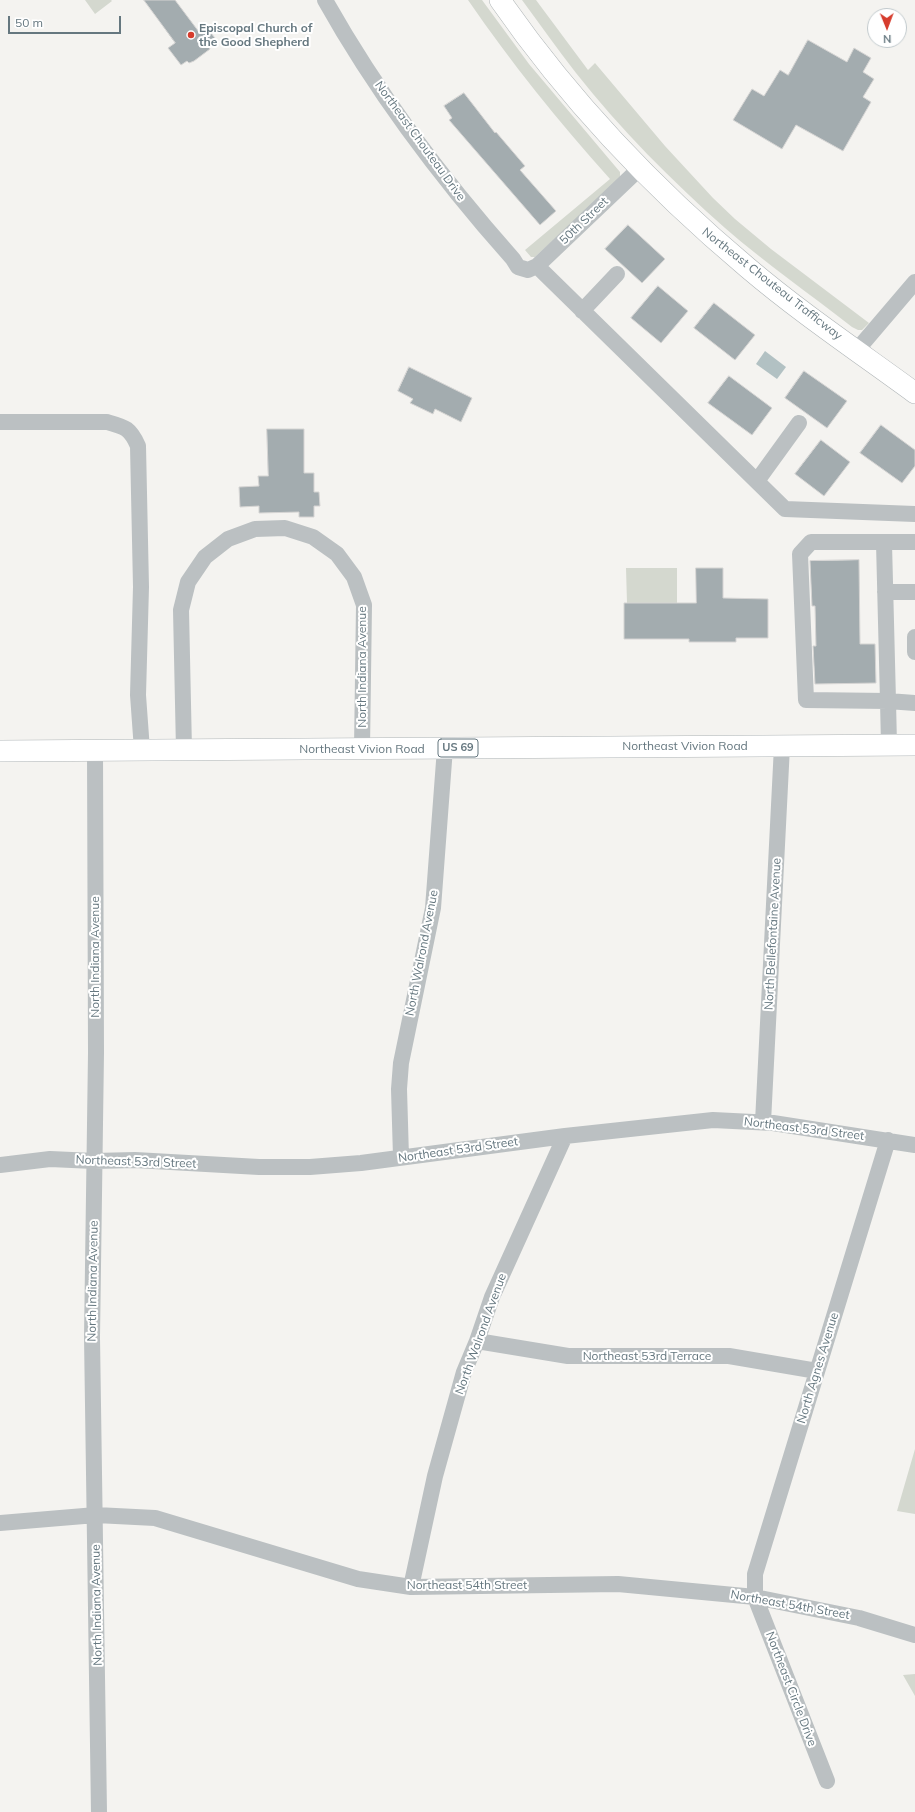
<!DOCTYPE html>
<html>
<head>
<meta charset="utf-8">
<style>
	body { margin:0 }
	#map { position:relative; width:915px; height:1812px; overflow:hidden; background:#f4f3f0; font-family:Mulish,sans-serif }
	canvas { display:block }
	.north { position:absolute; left:867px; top:8px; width:40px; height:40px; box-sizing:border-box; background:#fff; border:1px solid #c1c9cc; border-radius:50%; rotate:179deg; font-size:11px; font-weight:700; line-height:16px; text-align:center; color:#65777f }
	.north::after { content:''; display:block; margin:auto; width:14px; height:18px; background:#d63c2d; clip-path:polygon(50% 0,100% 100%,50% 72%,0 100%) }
	.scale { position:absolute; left:8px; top:16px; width:113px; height:18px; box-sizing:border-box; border:2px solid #65777f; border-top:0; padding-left:5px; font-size:12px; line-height:14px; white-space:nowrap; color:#65777f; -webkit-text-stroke:3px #fff; paint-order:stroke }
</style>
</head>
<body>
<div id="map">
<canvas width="915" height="1812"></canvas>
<div class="north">N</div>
<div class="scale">50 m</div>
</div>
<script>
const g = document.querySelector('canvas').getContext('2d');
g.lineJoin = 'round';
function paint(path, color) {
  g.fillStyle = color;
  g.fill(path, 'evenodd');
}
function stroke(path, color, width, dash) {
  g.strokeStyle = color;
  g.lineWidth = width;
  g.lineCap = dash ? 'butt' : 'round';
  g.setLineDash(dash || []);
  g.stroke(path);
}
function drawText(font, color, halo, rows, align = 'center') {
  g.font = font + ' Mulish,sans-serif';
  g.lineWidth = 4;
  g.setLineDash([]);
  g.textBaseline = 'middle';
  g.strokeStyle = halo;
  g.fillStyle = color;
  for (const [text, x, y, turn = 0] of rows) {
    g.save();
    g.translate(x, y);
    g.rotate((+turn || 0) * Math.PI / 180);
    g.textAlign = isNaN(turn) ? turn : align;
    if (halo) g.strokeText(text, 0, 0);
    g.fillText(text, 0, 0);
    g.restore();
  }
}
paint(new Path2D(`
	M85,0H111L112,1L95,14Z
	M468,0H482L529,64L620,172V178L535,257H531L525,250L610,179C558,121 512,64 468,0Z
	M522,0H536L588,70L595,63L665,146L713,198L735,219L771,249L869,323L862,330H858L852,327C810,294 765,263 725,228C672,181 620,129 576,73C557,49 540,24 522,0Z
	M626,568H677V603H627Z
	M915,1449V1514L897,1511Z
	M915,1674V1696L903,1675Z`), '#d4d8cf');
paint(new Path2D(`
	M765,351L786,367L777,379L756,364Z`), '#b2c1c3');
const building = new Path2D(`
	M144,0H175L199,32L206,27L215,38L210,41L212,45L209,47L210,49L194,61L189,63L187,61L181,65L168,48L175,43Z
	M808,40L847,62L854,48L871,58L863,72L874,79L863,97L871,102L843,151L796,125L782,149L733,120L752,89L764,96L780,70L788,75Z
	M464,93L495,133L496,132L525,166L520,170L556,211L540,225L449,120L452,118L444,106Z
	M628,225L665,259L642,283L605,249Z
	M658,286L688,311L661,343L631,318Z
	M714,303L755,335L735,360L694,328Z
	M409,367L472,398L461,422L435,409L433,414L410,403L413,399L398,391Z
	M804,371L847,401L827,428L785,398Z
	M729,376L772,408L752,435L708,403Z
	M881,425L915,450V466L902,483L860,453Z
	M267,429H304V473H314V492H319L320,506H314V517H299V512L259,513V506L240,507L239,487L259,486L258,476H268Z
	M821,440L850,462L824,496L795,474Z
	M859,560L860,644H875L876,683L815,684L813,646H816L815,606H812L810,561Z
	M696,568H723V598L768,599V638H736V642H689V639H624V603H696Z`);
paint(building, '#a3acaf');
stroke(building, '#d5d4d3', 1);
const major = new Path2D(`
	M500,0C570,101 654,189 748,268C801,313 859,352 915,393
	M0,751L915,745`);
stroke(major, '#aeb4b6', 22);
stroke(new Path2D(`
	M325,0C377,93 442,179 513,259L518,267L528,270L537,266L639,169
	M537,266L785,509L915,514
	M582,311L617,274
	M857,350L915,282
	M0,422H107C125,427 130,428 138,446L141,587L138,695L142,750
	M757,481L799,423
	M884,543L888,701L915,703
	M885,592H915
	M915,637V652
	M889,745L888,701L806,700L800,554L811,542H915
	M184,750L181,610L188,582L205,557L228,539L255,529L285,528L313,537L337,554L354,577L364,605L362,748
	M95,751L96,1053L92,1337L99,1812
	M763,1122L782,746
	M401,1157L399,1089L401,1063L433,908L445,748
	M0,1165L50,1159L94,1161L135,1160L259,1167H310L361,1163L565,1136L713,1120L773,1123L915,1145
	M477,1341L568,1356H729L817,1371
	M0,1523L96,1515L155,1518L358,1579L411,1587L618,1584L755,1597L859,1618L915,1635
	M411,1587L435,1476L464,1372L477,1341L492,1297L565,1136
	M827,1781L755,1597V1574L888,1140`), '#bbc0c2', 16);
stroke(major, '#fff', 21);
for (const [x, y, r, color] of [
	[191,35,4,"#d63c2d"]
]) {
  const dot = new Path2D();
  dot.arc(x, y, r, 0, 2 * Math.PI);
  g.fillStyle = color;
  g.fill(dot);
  stroke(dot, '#fff', 1.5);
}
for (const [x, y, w] of [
	[458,748,40]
]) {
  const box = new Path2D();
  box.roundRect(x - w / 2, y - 9, w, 18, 3);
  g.fillStyle = '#fff';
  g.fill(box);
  stroke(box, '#65777f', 1);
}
drawText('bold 11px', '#65777f', null, [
	["US 69",458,748]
]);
drawText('bold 12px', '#65777f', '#fff', [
	["Episcopal Church of",199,28],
	["the Good Shepherd",199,42]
], 'left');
drawText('12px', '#65777f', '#fff', [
	["Northeast Chouteau Drive",420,141,54],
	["50th Street",584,221,-44],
	["Northeast Chouteau Trafficway",772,284,38],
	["North Indiana Avenue",362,667,-90],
	["Northeast Vivion Road",685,746],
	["Northeast Vivion Road",362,749],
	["North Bellefontaine Avenue",773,934,-87],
	["North Walrond Avenue",422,953,-79],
	["North Indiana Avenue",95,957,-90],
	["Northeast 53rd Street",804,1129,7],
	["Northeast 53rd Street",458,1150,-8],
	["Northeast 53rd Street",136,1162,2],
	["North Indiana Avenue",93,1281,-89],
	["North Walrond Avenue",481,1334,-70],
	["Northeast 53rd Terrace",647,1356],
	["North Agnes Avenue",818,1368,-73],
	["Northeast 54th Street",467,1585],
	["North Indiana Avenue",97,1605,-91],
	["Northeast 54th Street",790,1605,10],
	["Northeast Circle Drive",791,1689,69]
]);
</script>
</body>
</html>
